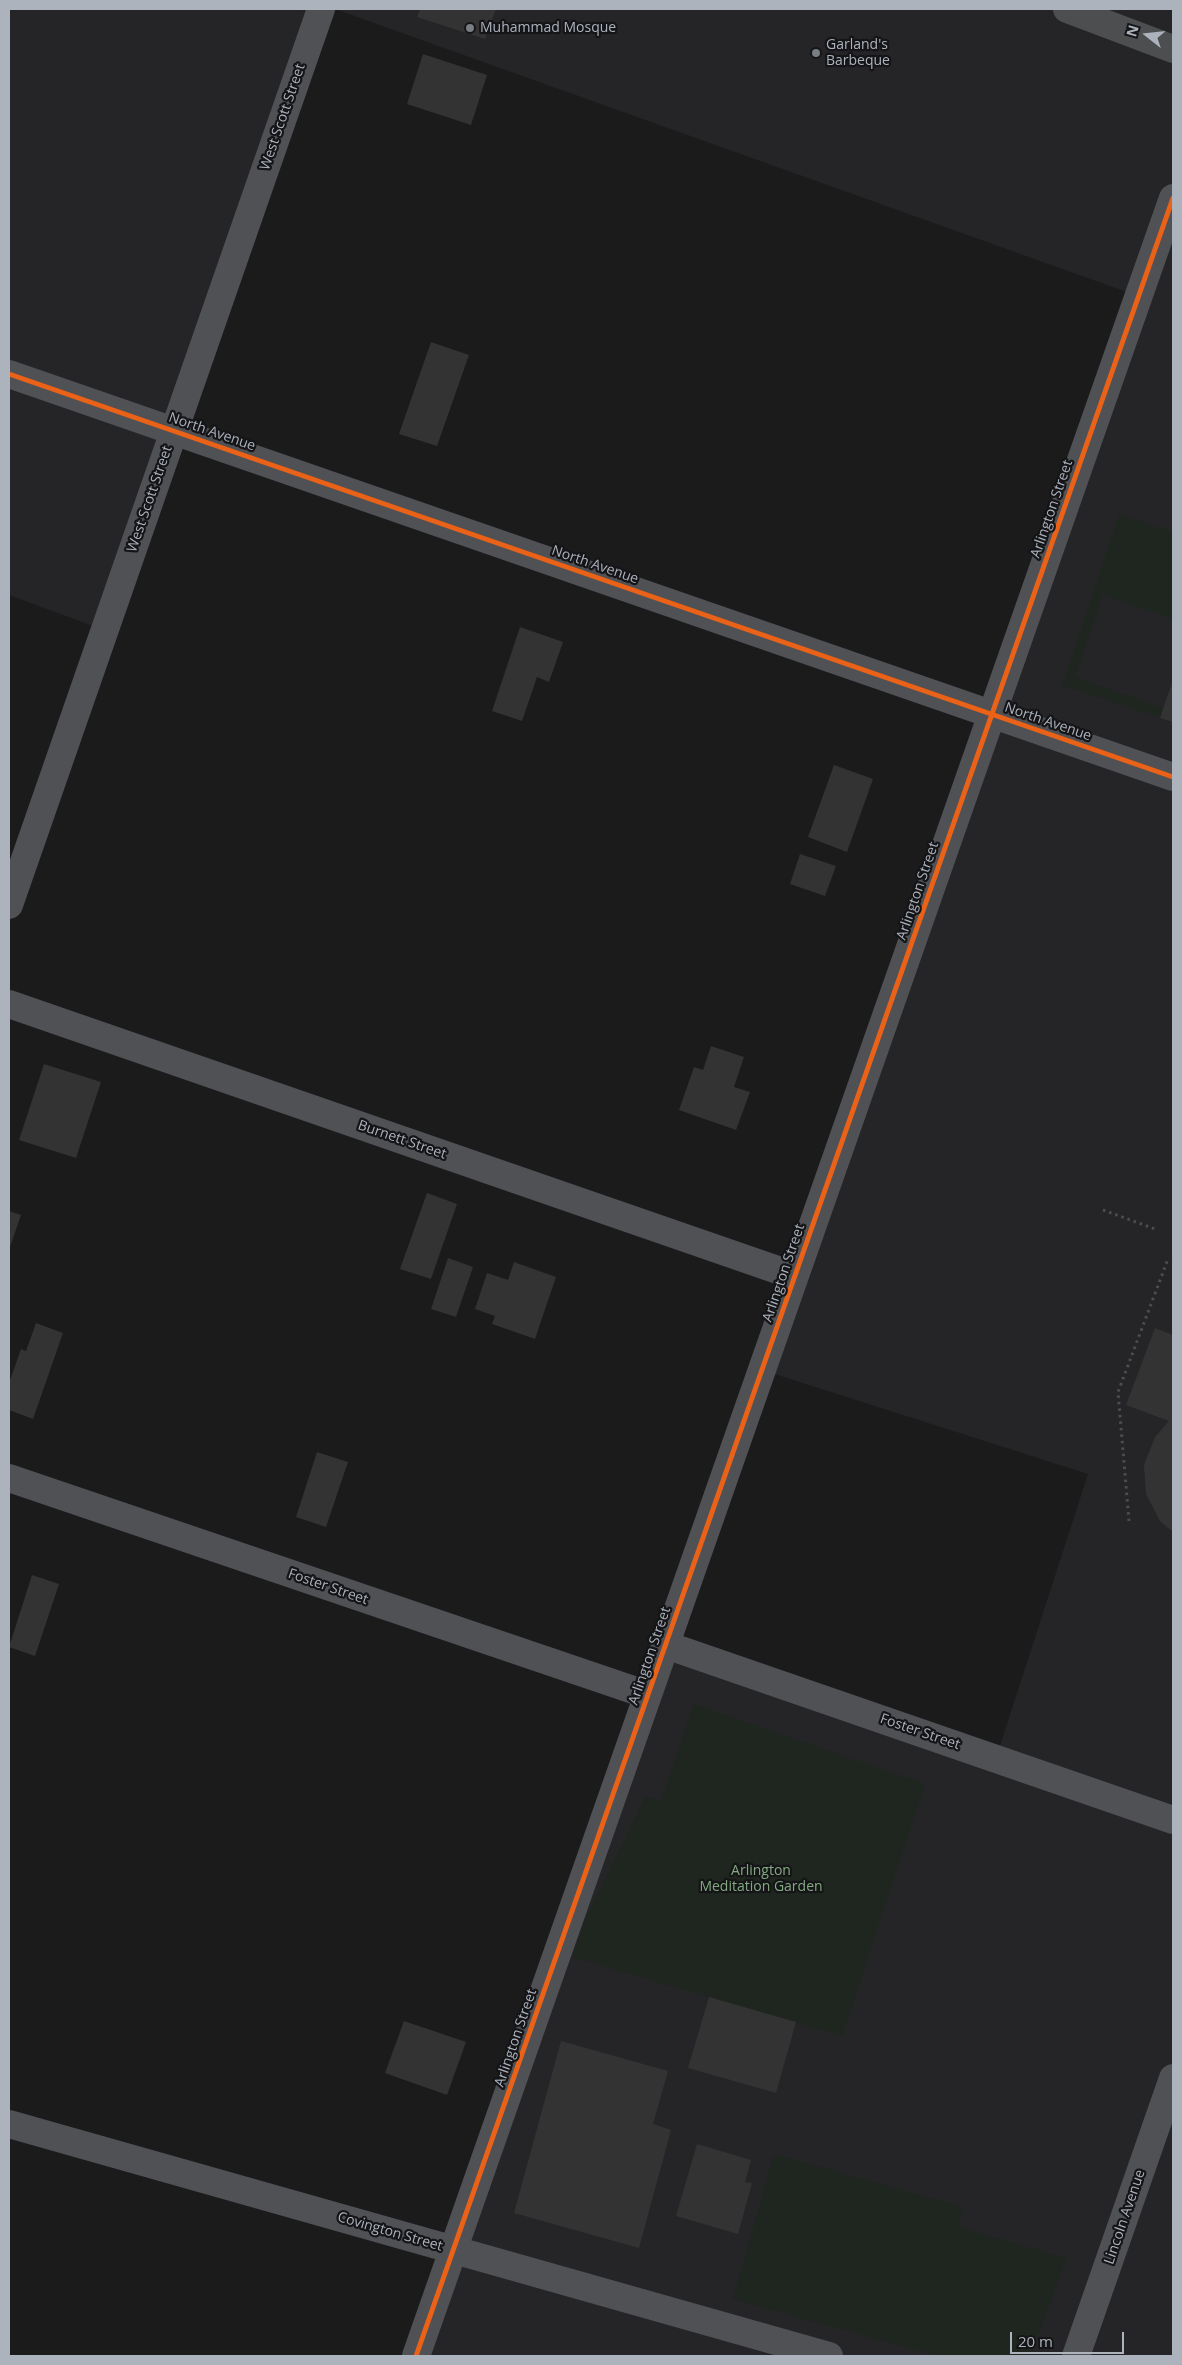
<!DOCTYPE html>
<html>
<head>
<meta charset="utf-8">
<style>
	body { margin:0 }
	#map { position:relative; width:1182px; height:2365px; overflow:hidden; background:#1b1b1c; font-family:"Open Sans",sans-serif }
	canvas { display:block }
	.frame { position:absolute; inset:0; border:10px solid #acb3bd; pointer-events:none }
	.north { position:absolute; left:1122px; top:10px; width:50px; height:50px; -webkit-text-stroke:4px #151518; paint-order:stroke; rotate:286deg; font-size:14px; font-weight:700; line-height:20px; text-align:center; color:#acb3bd }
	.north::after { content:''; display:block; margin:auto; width:18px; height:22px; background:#acb3bd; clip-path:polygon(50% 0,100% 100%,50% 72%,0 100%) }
	.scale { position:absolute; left:1010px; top:2332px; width:114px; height:22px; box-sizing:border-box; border:2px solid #acb3bd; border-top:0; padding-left:6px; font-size:15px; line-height:18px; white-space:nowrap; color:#acb3bd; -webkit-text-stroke:4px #151518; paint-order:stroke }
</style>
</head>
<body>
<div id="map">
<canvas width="1182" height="2365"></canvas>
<div class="frame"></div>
<div class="north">N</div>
<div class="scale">20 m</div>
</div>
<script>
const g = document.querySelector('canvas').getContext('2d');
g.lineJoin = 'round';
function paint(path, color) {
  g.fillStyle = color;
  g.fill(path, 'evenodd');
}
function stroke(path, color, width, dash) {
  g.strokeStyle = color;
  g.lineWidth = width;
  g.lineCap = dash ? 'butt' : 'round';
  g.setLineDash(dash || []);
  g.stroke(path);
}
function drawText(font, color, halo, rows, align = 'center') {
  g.font = font + ' "Open Sans",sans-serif';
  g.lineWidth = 4.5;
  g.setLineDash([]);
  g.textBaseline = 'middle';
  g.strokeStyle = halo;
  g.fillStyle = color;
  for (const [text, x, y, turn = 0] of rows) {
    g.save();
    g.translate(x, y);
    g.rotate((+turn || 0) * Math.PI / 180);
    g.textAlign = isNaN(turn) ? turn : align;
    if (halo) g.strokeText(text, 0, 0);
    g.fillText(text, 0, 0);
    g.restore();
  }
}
paint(new Path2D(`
	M9,9H321L104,630L9,595Z
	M335,9H1173V2356H416L666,1645L996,1758L1088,1474L762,1370L1138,296Z`), '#252528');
paint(new Path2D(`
	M1119,514L1173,532V619L1103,595L1075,677L1163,708L1160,718L1062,685Z
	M694,1704L925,1784L842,2036L572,1957L587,1916L645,1797L661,1801Z
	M774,2154L963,2207L958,2227L1066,2258L1031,2356H937L733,2299Z`), '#1e261f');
paint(new Path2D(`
	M420,9H496L485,39L417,17Z
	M423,54L487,75L471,125L407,104Z
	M431,342L469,355L437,446L399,434Z
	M520,627L563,642L549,682L537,677L522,721L492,711Z
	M1173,680V722L1160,718Z
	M834,765L873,779L847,852L808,837Z
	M800,854L836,866L825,896L790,884Z
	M711,1046L744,1057L734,1087L750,1092L736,1130L679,1110L694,1067L703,1070Z
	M44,1064L101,1082L76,1158L19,1140Z
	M427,1193L457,1204L431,1279L400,1269Z
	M9,1211L21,1215L9,1250Z
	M448,1258L473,1267L456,1317L431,1309Z
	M514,1262L556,1277L535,1339L492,1324L495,1316L475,1309L487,1273L508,1280Z
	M36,1323L63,1333L33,1419L9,1410V1383L21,1349L26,1351Z
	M1155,1328L1173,1335V1532L1160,1521L1146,1494L1144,1465L1155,1437L1169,1421L1126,1405Z
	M317,1452L348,1462L326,1527L296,1517Z
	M32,1575L59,1584L35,1656L9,1647Z
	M709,1997L796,2022L776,2093L688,2068Z
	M404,2021L466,2042L447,2095L385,2073Z
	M561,2041L668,2071L653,2124L671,2130L639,2248L514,2213Z
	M697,2144L751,2160L745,2182L752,2183L738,2234L676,2216Z`), '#333334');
stroke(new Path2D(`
	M1103,1210L1155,1229
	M1129,1521L1118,1392L1168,1259`), '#4b4d4f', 3, [2.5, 4]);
stroke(new Path2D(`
	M9,374L1173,777
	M9,905L321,9
	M9,1004L795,1276
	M9,1478L648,1695
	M666,1645L1173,1820
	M9,2124L829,2356
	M416,2356L1173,198
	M1076,2356L1173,2078`), '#4f5155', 28);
stroke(new Path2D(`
	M1067,9L1173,49`), '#4d4e50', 28);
stroke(new Path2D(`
	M9,374L1173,777
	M416,2356L1173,198`), '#ea6118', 5);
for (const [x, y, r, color] of [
	[470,28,5,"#797e85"],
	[816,53,5,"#797e85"]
]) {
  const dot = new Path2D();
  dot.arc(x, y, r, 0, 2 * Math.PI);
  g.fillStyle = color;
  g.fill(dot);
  stroke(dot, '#151518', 2);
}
drawText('14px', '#acb3bd', '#151518', [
	["Muhammad Mosque",480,28],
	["Garland's",826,45],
	["Barbeque",826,61]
], 'left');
drawText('14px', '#acb3bd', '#151518', [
	["West Scott Street",283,117,-71],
	["North Avenue",212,432,19],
	["West Scott Street",150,499,-71],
	["Arlington Street",1052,509,-71],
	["North Avenue",595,565,19],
	["North Avenue",1048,722,19],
	["Arlington Street",918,891,-71],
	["Burnett Street",402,1140,19],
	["Arlington Street",784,1273,-71],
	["Foster Street",328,1587,19],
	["Arlington Street",650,1656,-71],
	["Foster Street",920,1732,19],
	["Arlington Street",516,2038,-71],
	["Lincoln Avenue",1125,2217,-71],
	["Covington Street",390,2232,16]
]);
drawText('14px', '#83a981', '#151518', [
	["Arlington",761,1871],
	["Meditation Garden",761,1887]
]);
</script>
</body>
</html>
